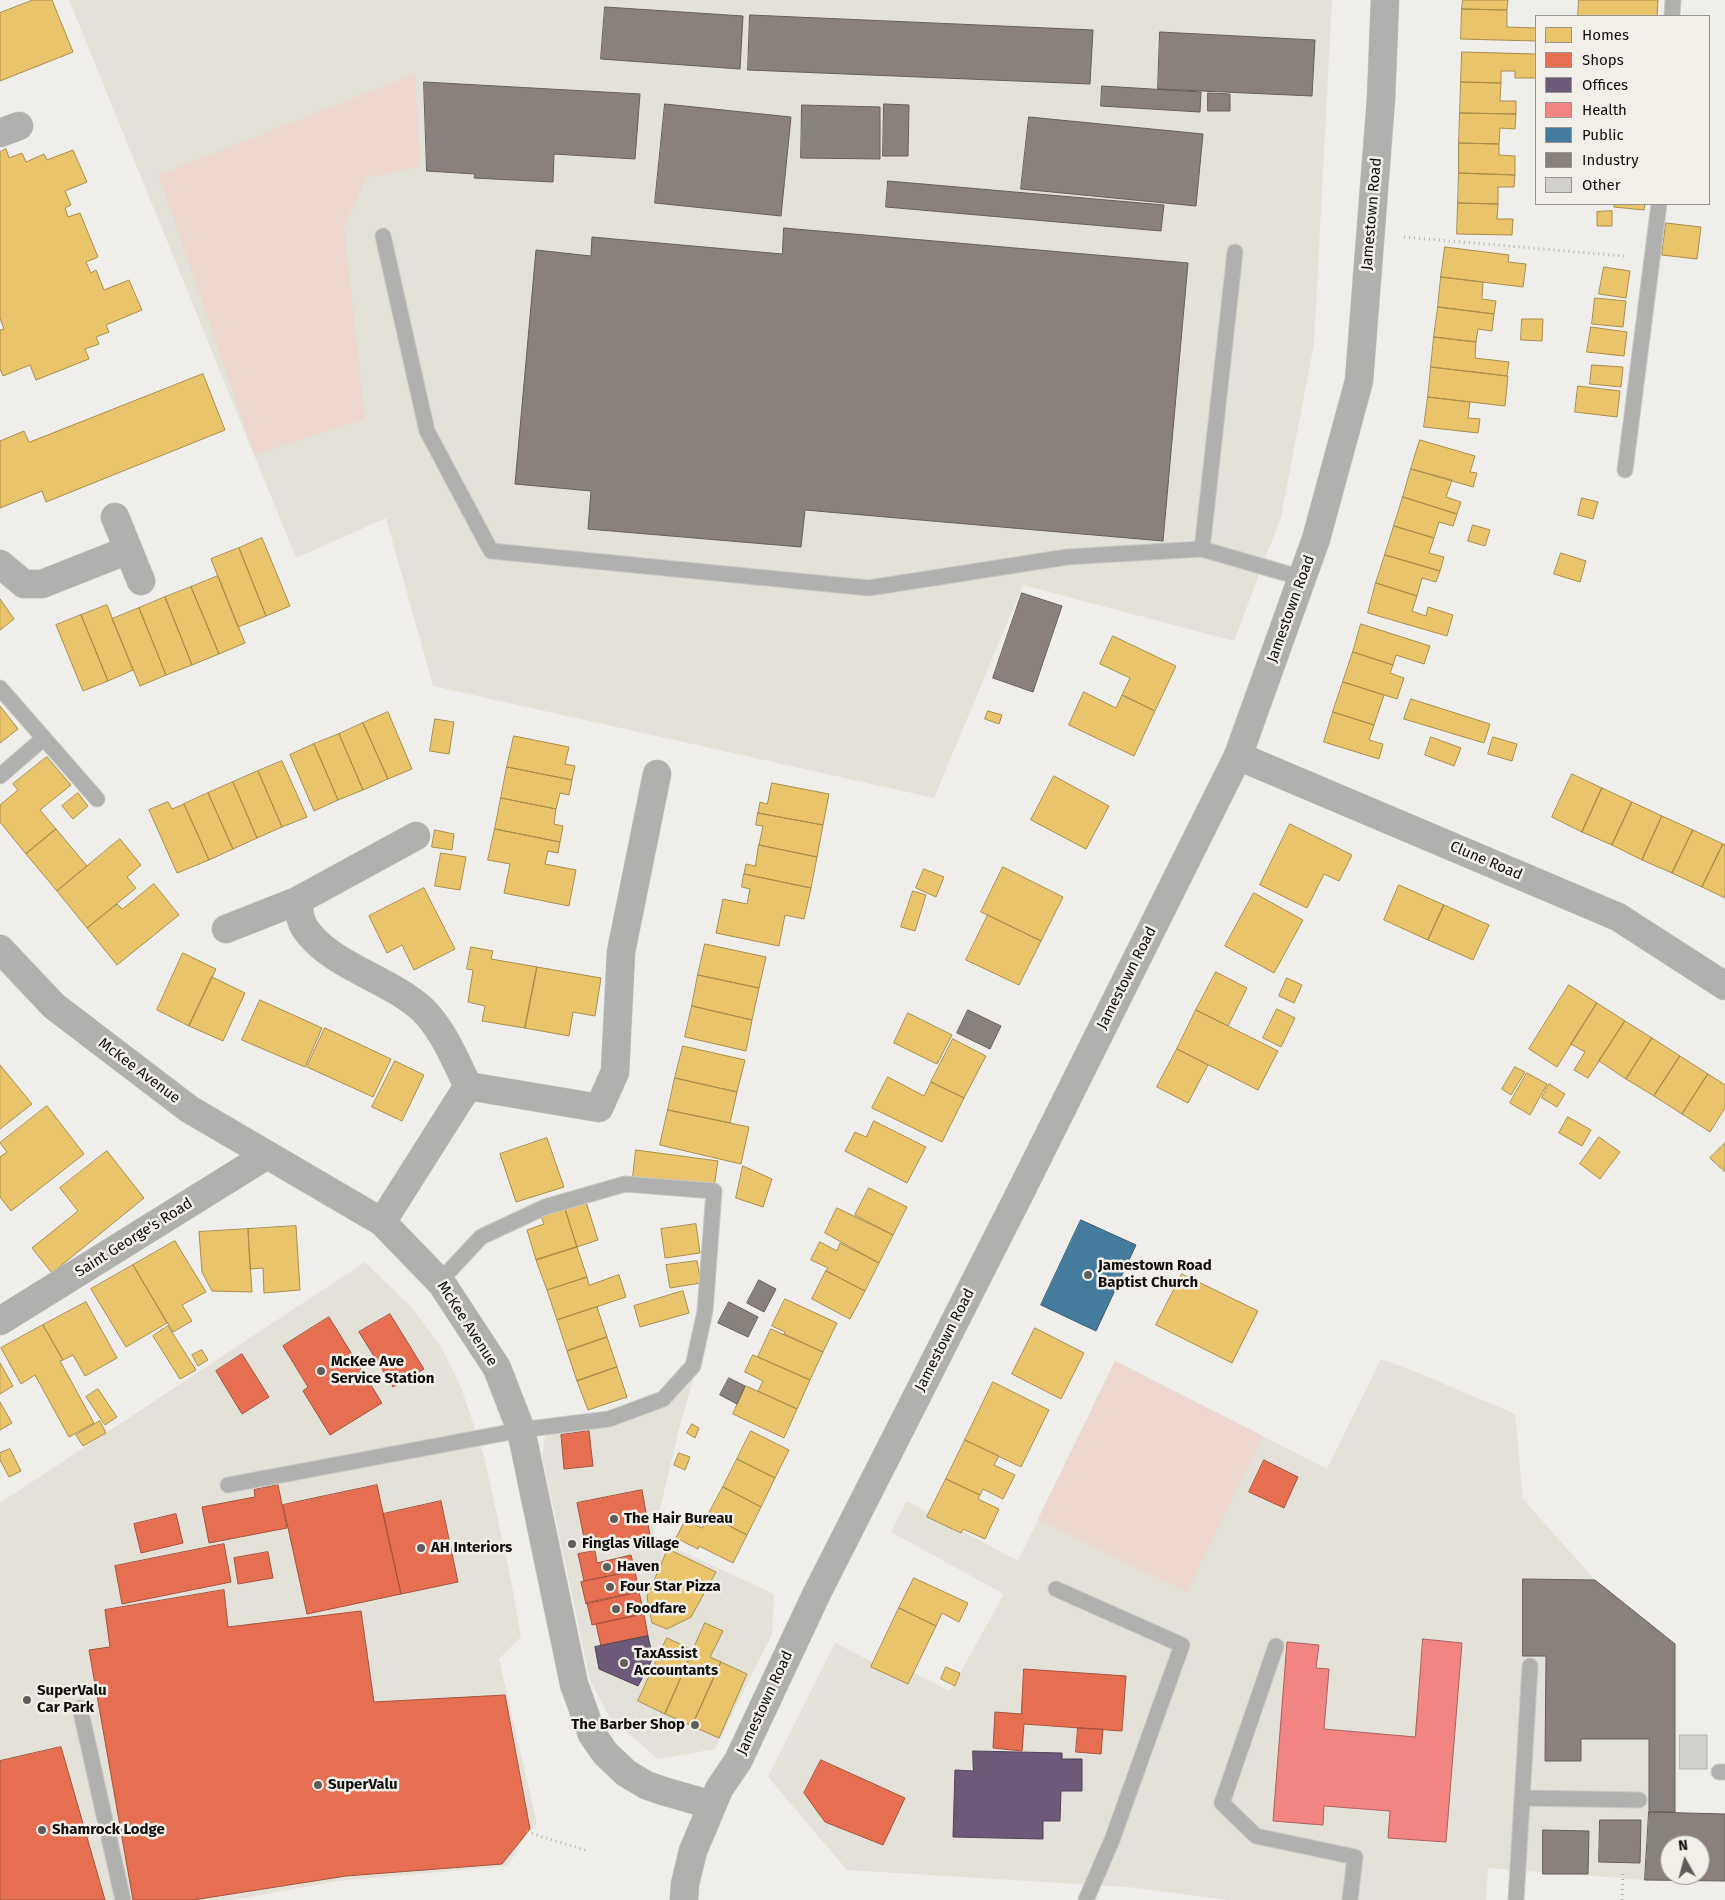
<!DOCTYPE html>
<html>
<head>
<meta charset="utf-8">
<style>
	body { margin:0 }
	#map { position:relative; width:1725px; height:1900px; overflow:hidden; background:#efeeea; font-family:"Fira Sans",sans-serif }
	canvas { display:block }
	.legend { position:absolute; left:1535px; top:15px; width:175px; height:190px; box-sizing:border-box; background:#f1efe8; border:1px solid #979590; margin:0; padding:6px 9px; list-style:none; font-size:15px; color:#100f0d }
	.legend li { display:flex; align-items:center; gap:10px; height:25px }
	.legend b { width:25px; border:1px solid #979590 }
	.north { position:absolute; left:1660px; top:1835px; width:50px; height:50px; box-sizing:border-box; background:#f1efe8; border:1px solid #979590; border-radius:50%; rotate:353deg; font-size:14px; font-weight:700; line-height:20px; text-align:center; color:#100f0d }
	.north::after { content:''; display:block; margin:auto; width:18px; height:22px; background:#5e5d5a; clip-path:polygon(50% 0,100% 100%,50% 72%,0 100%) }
</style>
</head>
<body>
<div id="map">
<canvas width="1725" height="1900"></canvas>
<ul class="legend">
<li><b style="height:14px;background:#e9c46a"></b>Homes</li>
<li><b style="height:14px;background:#e76f51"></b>Shops</li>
<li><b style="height:14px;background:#6d597a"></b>Offices</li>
<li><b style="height:14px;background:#f28482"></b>Health</li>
<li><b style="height:14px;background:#457b9d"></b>Public</li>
<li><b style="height:14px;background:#8a817c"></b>Industry</li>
<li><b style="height:14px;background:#d1d0cd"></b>Other</li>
</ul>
<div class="north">N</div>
</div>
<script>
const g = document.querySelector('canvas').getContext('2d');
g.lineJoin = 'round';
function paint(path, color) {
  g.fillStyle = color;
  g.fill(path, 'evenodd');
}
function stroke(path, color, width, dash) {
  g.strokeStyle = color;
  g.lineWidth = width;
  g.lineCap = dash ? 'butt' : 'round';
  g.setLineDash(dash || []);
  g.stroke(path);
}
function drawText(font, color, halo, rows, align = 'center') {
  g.font = font + ' "Fira Sans",sans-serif';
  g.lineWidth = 5;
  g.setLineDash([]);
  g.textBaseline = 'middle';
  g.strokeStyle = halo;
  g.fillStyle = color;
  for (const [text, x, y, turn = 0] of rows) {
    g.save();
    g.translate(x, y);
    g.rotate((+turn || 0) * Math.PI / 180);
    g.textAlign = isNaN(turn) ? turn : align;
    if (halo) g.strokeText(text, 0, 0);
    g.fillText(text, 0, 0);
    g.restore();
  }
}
paint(new Path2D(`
	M69,0H1332L1314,344L1281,517L1234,641L1023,585L934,798L433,686L386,518L296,558Z
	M365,1262L411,1307L441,1347L461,1387L484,1456L511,1580L521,1637L499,1659L537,1824L527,1832L508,1866L338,1881L233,1900H0V1503Z
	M1381,1359L1416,1372L1515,1414L1523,1499L1595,1580L1675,1644V1812L1649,1813L1645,1880L1488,1868L1486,1900H1228L1128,1887L847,1870L768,1777L835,1643L908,1680L912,1672L950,1691L1004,1594L891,1532L907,1501L1018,1561L1115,1361L1327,1469Z
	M681,1365L694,1377L679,1429L653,1538L774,1594L772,1634L715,1749L658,1759L610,1718L590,1680L542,1455L548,1422L618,1413L666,1388Z`), '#e4e1d8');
paint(new Path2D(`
	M415,74L420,166L366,178L344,227L365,419L254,454L159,175Z
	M1115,1361L1263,1436L1187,1592L1038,1519Z`), '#eed7ce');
const homes = new Path2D(`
	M33,0H52L73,52L0,81V13Z
	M1463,0H1508L1507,10L1462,9Z
	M1579,0H1658L1657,16H1578Z
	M1462,9L1507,10V27L1536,28V41L1461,39Z
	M1462,52L1536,54V78H1515V71H1501V83L1461,82Z
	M1461,82L1501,83L1500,101H1516V114L1460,113Z
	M1460,113L1516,114L1515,129L1500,128L1499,144L1459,143Z
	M1459,143L1499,144V155L1515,156V175L1459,173Z
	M6,149L9,158L22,153L26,162L44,154L47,160L73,150L87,182L65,191L71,205L65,208L68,217L80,213L98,257L86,262L91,273L96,270L104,290L129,280L142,310L106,325L109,332L96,337L99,344L85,349L89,359L36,380L30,365L3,376L0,369V330L4,329L0,318V152Z
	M1459,173L1515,175L1514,187H1498V204L1458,203Z
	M1458,203L1498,204L1497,219H1513L1512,235L1457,234Z
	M1615,204H1645L1644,210L1614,207Z
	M1612,211V226H1597V212Z
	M1666,223L1701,227L1697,259L1662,255Z
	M1445,247L1509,255L1508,262L1526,264L1523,287L1441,277Z
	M1604,267L1630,271L1626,298L1599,294Z
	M1441,277L1483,282L1482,299L1496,301L1494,314L1438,307Z
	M1595,298L1626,301L1623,327L1592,324Z
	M1438,307L1494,314L1492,331L1478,329L1476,342L1434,337Z
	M1522,319H1543L1542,341L1521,340Z
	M1591,327L1627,332L1624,356L1587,352Z
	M1434,337L1476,342L1475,358L1509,362L1507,376L1431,367Z
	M1592,365L1623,367L1621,387L1590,384Z
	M1431,367L1508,376L1505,406L1428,397Z
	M203,374L225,430L46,502L42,491L0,508V441L24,431L29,442Z
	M1578,386L1620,391L1617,417L1575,412Z
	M1428,397L1470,402L1468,418L1480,419L1478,433L1424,427Z
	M1420,440L1475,456L1470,472L1477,473L1473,487L1411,469Z
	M1411,469L1452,480L1446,497L1461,502L1457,514L1403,497Z
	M1403,497L1457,514L1453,526L1439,522L1434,538L1394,526Z
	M1582,498L1598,502L1593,519L1578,515Z
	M1473,525L1490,530L1485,546L1468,541Z
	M1394,526L1434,538L1429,553L1444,557L1440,571L1385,555Z
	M262,538L290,606L266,616L239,548Z
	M239,548L266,616L238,627L211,559Z
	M1561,553L1586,561L1580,582L1554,574Z
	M1385,555L1440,571L1436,582L1422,578L1417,596L1376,583Z
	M218,576L245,643L219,654L191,587Z
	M1376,583L1417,596L1412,611L1426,616L1428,607L1453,615L1447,636L1368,613Z
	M191,587L219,654L192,665L165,597Z
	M165,597L192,665L166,675L139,608Z
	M0,599L14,619L0,630Z
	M107,605L133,670L108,681L81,615Z
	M139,608L166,675L140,686L112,619Z
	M81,615L108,681L83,691L56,625Z
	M1361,624L1430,646L1424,664L1396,655L1393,665L1353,652Z
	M1113,636L1176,666L1155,711L1122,695L1130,678L1100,664Z
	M1353,652L1393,665L1390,673L1404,678L1397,699L1343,682Z
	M1343,682L1384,695L1374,725L1333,712Z
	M1084,692L1116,708L1122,695L1155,711L1134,756L1069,725Z
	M1411,699L1490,724L1484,743L1404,719Z
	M0,706L18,729L0,743Z
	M988,711L1002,715L999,724L985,719Z
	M388,712L412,769L388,779L363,723Z
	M1333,712L1374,725L1369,740L1383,744L1379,759L1324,742Z
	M435,719L454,722L449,754L430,751Z
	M363,723L388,779L363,790L339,734Z
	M339,734L363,790L338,800L314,744Z
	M514,736L569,747L565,764L575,766L572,780L507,767Z
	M1431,737L1461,748L1454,766L1425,755Z
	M1493,737L1517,744L1512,761L1488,754Z
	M314,744L338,800L314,811L290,755Z
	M47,757L71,785L40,810L56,829L26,854L0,822V805L18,790L13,784Z
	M282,761L307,817L282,827L258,771Z
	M507,767L572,780L569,795L560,793L556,809L501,798Z
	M258,771L282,827L257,838L233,782Z
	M1572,774L1602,788L1582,832L1552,817Z
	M1054,776L1109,806L1086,849L1031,820Z
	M233,782L257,838L233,849L208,793Z
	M772,783L829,794L823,825L758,813L760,802L767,804Z
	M1602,788L1632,802L1612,845L1582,832Z
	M78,793L88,806L73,819L62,806Z
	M208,793L233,849L209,860L184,804Z
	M501,798L556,809L554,824L563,826L560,842L495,829Z
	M168,802L172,809L184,804L209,860L177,873L149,810Z
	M1632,802L1662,816L1642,860L1612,845Z
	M758,813L823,825L817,857L759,845L763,826L756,825Z
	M1662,816L1693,830L1672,873L1642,860Z
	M1290,824L1352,855L1339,881L1324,874L1307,908L1260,885Z
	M56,829L87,866L57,891L26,854Z
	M495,829L560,842L558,853L548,851L545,864L576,870L569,906L504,893L510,864L488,860Z
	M435,830L454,834L452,850L432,847Z
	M1693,830L1723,844L1702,887L1672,873Z
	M120,839L141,865L127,877L136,888L87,928L57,891Z
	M1723,844L1725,845V898L1702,887Z
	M759,845L817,857L811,888L744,874L746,864L755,866Z
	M441,853L466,857L460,890L435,886Z
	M1003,867L1063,897L1041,941L981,912Z
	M924,869L944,877L936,897L916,888Z
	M744,874L811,888L804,919L785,915L779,946L716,933L723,899L747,904L750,889L742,887Z
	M154,884L179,915L117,965L87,928L117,904L122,909Z
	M1399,885L1444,905L1428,940L1384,920Z
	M424,888L455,949L414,970L402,945L387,953L369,916Z
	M913,891L926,895L915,931L901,927Z
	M1254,893L1303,920L1274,973L1225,946Z
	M1444,905L1489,925L1473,960L1428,940Z
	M988,915L1041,941L1019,985L966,960Z
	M705,944L766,957L759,988L698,975Z
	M471,947L493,951L491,959L537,967L525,1028L482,1021L485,1006L468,1002L473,970L467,969Z
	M183,953L216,969L189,1026L157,1010Z
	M537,967L601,978L595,1016L573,1012L569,1036L525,1028Z
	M1216,972L1247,988L1228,1026L1196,1010Z
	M698,975L759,988L752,1020L692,1006Z
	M212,977L245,993L223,1041L189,1026Z
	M1287,978L1302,985L1294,1003L1279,996Z
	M1569,985L1597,1003L1557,1067L1529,1049Z
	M260,1000L322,1028L305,1067L242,1040Z
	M1597,1003L1625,1021L1588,1078L1574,1070L1585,1052L1571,1044Z
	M692,1006L752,1020L746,1051L685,1037Z
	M1277,1009L1295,1018L1281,1047L1263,1038Z
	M1196,1010L1278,1051L1258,1090L1177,1049Z
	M908,1013L952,1035L937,1064L894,1043Z
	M1625,1021L1652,1038L1626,1079L1599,1061Z
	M325,1028L391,1059L373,1097L307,1067Z
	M1652,1038L1680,1056L1654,1096L1626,1079Z
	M953,1039L986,1056L964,1098L931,1082Z
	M683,1046L745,1060L737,1092L675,1078Z
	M1177,1049L1208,1065L1188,1103L1157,1087Z
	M1680,1056L1708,1074L1682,1114L1654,1096Z
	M395,1061L424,1075L402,1121L372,1107Z
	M0,1065L32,1104L0,1129Z
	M1515,1067L1525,1072L1511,1095L1502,1089Z
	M1527,1073L1547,1084L1530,1115L1510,1103Z
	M1708,1074L1725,1085V1108L1710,1132L1682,1114Z
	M888,1077L924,1096L931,1082L964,1098L942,1142L872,1108Z
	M675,1078L737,1092L730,1123L668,1110Z
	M1549,1084L1565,1094L1557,1107L1542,1098Z
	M47,1106L84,1154L11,1211L0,1197V1157L7,1152L0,1143Z
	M668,1110L749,1127L741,1164L660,1145Z
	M1568,1117L1591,1130L1582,1146L1559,1133Z
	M874,1121L926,1147L907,1183L845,1151L855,1132L866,1137Z
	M1599,1137L1620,1152L1600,1179L1580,1164Z
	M547,1138L564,1187L516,1202L500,1154Z
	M1725,1143V1172L1710,1158Z
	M636,1150L718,1161L714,1187L633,1177Z
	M107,1151L144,1198L52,1273L32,1248L78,1211L60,1188Z
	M743,1166L772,1179L763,1207L736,1198Z
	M869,1188L907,1207L893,1235L855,1215Z
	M586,1202L598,1240L577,1247L565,1209Z
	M837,1208L893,1235L879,1263L825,1233Z
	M565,1209L577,1247L536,1260L527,1230L544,1224L541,1216Z
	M696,1224L700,1253L665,1258L661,1229Z
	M296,1226L300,1290L264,1293L263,1268L250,1269L248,1229Z
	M248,1229L252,1292L212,1291L202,1272L199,1232Z
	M175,1241L206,1292L182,1305L192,1321L173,1332L133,1265Z
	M820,1242L837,1251L840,1243L879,1263L865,1291L826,1271L828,1268L811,1260Z
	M577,1247L587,1277L547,1290L536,1260Z
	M697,1261L701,1283L670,1288L666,1265Z
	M133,1265L167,1323L126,1347L91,1289Z
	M826,1271L865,1291L850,1319L812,1299Z
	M1182,1274L1258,1311L1232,1363L1156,1325Z
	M619,1275L626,1297L557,1320L547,1290L587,1277L589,1285Z
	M683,1291L689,1313L640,1327L634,1306Z
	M785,1299L837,1323L823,1352L784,1334L785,1332L772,1326Z
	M86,1302L117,1358L85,1376L73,1355L63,1360L43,1325Z
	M597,1307L607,1337L567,1351L557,1320Z
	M43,1325L63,1360L60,1361L94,1423L69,1437L35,1375L21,1384L1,1348Z
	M168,1326L196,1370L180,1379L153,1336Z
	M1035,1328L1084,1353L1061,1399L1012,1374Z
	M771,1329L823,1352L810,1380L758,1357Z
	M607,1337L617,1367L577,1381L567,1351Z
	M202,1350L208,1360L198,1366L192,1355Z
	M753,1355L810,1380L797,1409L758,1391L763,1381L745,1372Z
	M0,1363L13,1386L0,1394Z
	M617,1367L627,1397L588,1410L577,1381Z
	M993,1382L1049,1410L1021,1467L965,1440Z
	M746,1386L797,1409L784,1438L733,1414Z
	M98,1389L117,1417L105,1425L86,1397Z
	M0,1402L12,1423L0,1430Z
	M100,1421L106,1433L83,1446L76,1435Z
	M692,1424L699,1428L695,1438L687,1433Z
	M751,1431L789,1450L775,1478L737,1459Z
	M965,1440L999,1456L994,1465L1015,1475L1003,1499L983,1489L980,1495L946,1479Z
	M10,1449L21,1471L9,1477L0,1460V1453Z
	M679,1453L690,1457L685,1470L674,1465Z
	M737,1459L775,1478L761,1507L723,1487Z
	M946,1479L980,1495L978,1499L999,1509L985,1539L963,1529L961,1533L927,1517Z
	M723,1487L761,1507L747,1535L708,1515Z
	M708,1515L747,1535L733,1563L699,1546L698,1549L676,1538L685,1520L702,1528Z
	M668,1549L716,1572L691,1617L667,1629L652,1623L647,1597Z
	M914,1578L968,1603L959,1622L942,1613L936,1626L899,1608Z
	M899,1608L936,1626L908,1684L871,1667Z
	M705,1623L723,1631L710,1657L721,1662L692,1726L665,1714Z
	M667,1638L693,1650L665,1714L638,1701Z
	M721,1662L747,1674L719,1738L692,1726Z
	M946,1667L960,1673L955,1686L941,1679Z`);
paint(homes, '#e9c46a');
stroke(homes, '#a88e4e', 1);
const shops = new Path2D(`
	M390,1314L424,1369L393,1387L359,1332Z
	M329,1317L382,1403L330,1435L303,1391L308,1387L283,1346Z
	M242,1354L269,1397L242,1414L216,1371Z
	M589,1431L593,1466L564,1469L561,1435Z
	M1264,1460L1298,1477L1284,1508L1249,1492Z
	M278,1485L287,1528L209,1543L202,1507L255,1497L254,1490Z
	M377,1485L401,1594L307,1614L283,1505Z
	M642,1490L650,1535L586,1548L577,1503Z
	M441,1501L458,1582L401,1594L383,1514Z
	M176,1514L183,1543L141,1553L134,1524Z
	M224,1544L231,1582L122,1604L115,1566Z
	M595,1551L597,1563L631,1555L635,1571L584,1581L578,1554Z
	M268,1552L273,1578L238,1584L234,1558Z
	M635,1571L639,1592L586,1604L581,1582Z
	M224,1590L228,1627L361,1611L374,1702L505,1695L530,1829L502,1864L346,1876L193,1900H133L89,1650L110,1647L105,1610Z
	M639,1592L644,1614L592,1625L587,1603Z
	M644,1614L648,1636L601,1646L596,1624Z
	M1024,1669L1126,1676L1122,1731L1024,1724L1022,1751L993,1748L995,1712L1021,1714Z
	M1078,1728L1103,1729L1101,1754L1076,1752Z
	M61,1747L105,1900H0V1761Z
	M821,1760L905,1798L883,1845L825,1822L804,1793Z`);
paint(shops, '#e76f51');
stroke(shops, '#a6523d', 1);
const offices = new Path2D(`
	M648,1636L653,1658L638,1686L599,1669L595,1647Z
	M973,1751L1062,1753V1759H1082V1791H1061L1060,1821H1043V1839L953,1837L955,1770L973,1771Z`);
paint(offices, '#6d597a');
stroke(offices, '#514359', 1);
const health = new Path2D(`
	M1423,1639L1462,1643L1446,1842L1388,1838L1390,1811L1324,1806L1323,1825L1273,1821L1287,1642L1319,1645L1316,1668L1329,1669L1324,1729L1415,1737Z`);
paint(health, '#f28482');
stroke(health, '#ae615f', 1);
const public = new Path2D(`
	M1081,1220L1136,1245L1096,1331L1041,1305Z`);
paint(public, '#457b9d');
stroke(public, '#355b72', 1);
const industry = new Path2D(`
	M605,7L743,16L740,69L601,59Z
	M750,15L1093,30L1090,84L748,70Z
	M1160,32L1315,40L1312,96L1158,89Z
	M424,82L640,94L635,159L554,154L553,182L474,178L475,174L427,171Z
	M1102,86L1201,92L1200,112L1101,106Z
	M1208,93L1230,94V111H1208Z
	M665,104L791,117L781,216L655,203Z
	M884,104L909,105L908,156H883Z
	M802,105L880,107V159L801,158Z
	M1029,117L1203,134L1196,206L1021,189Z
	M888,181L1164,205L1161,231L886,207Z
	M784,228L1188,263L1163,541L805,510L801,547L588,529L591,491L515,484L536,250L591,256L592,237L782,254Z
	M1022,593L1062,606L1033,692L993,678Z
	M968,1010L1001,1026L990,1049L957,1033Z
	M759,1280L776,1289L764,1312L747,1303Z
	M729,1302L758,1317L748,1337L718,1323Z
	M729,1378L745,1386L737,1404L720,1395Z
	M1523,1579L1595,1580L1675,1644V1812H1649V1739H1581V1761H1545L1546,1656H1523Z
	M1649,1812L1725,1814V1881L1645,1880ZM1670,1845H1700V1875H1670Z
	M1600,1820H1641L1640,1863L1599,1862Z
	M1543,1830L1589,1831L1588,1874H1543Z`);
paint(industry, '#8a817c');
stroke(industry, '#655f5b', 1);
const building = new Path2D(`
	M1680,1735H1707V1769H1680Z`);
paint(building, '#d1d0cd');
stroke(building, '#b2b1ae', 1);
const service = new Path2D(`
	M1672,16L1673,0
	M383,236L427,431L491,551L869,588L1067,557L1202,549
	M1235,252L1202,549L1302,578
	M1625,470L1659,204
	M0,688L97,799
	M0,776L44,738
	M228,1485L521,1430L609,1419L663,1399L693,1366L705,1311L714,1191L625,1184L545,1207L481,1237L440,1281
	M1056,1589L1182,1645L1112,1840L1086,1900
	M1276,1646L1222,1803L1256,1836L1355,1857L1350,1900
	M80,1708L123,1900
	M1719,1772H1725
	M1522,1798L1639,1800
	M1516,1900L1530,1666`);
const minor = new Path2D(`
	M0,133L19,126
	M115,517L141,581
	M0,564L24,584H42L128,550
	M1238,756L1618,917L1725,986
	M297,901C299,909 300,920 304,927C329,966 389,978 423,1010C444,1031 455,1060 468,1086
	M226,929L297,901L416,836
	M0,949L54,1006L189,1109L382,1222L442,1284L497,1368L521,1430L574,1684L592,1734L605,1753L626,1773L646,1785L663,1791L712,1805
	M382,1222L468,1086L599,1108L615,1072L621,952L657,774
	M0,1321L267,1155`);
const tertiary = new Path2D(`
	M684,1900L685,1884L693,1851L719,1789L738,1761L817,1593L1016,1201L1238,756L1316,539L1359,381L1381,99L1385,0`);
stroke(service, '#cac9c7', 17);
stroke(minor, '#cac9c7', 29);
stroke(tertiary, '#cac9c7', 29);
stroke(new Path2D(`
	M1404,237L1624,256
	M527,1832L588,1851
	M1622,1900L1623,1870`), '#b3b2b0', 3, [1, 4]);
stroke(service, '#b0b0ae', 15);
stroke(minor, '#b0b0ae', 28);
stroke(tertiary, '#b0b0ae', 28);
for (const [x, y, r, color] of [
	[1088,1275,5,"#5e5d5a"],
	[321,1371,5,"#5e5d5a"],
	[614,1519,5,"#5e5d5a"],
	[572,1544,5,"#5e5d5a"],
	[421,1548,5,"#5e5d5a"],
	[607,1567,5,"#5e5d5a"],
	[610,1587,5,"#5e5d5a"],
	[616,1609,5,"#5e5d5a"],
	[624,1663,5,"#5e5d5a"],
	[27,1700,5,"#5e5d5a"],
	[695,1725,5,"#5e5d5a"],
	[318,1785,5,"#5e5d5a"],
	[42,1830,5,"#5e5d5a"]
]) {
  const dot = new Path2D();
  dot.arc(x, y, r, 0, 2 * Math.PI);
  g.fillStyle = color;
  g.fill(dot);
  stroke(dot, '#f1efe8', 2);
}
drawText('15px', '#100f0d', '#f1efe8', [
	["Jamestown Road",1372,214,-85],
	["Jamestown Road",1291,609,-70],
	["Clune Road",1486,861,23],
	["Jamestown Road",1127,978,-63],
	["McKee Avenue",139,1071,37],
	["Saint George's Road",134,1238,-32],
	["McKee Avenue",467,1324,57],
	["Jamestown Road",945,1340,-63],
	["Jamestown Road",765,1703,-65]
]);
drawText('bold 15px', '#100f0d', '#f1efe8', [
	["Jamestown Road",1098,1266],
	["Baptist Church",1098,1283],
	["McKee Ave",331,1362],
	["Service Station",331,1379],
	["The Hair Bureau",624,1519],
	["Finglas Village",582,1544],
	["AH Interiors",431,1548],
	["Haven",617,1567],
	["Four Star Pizza",620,1587],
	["Foodfare",626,1609],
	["TaxAssist",634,1654],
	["Accountants",634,1671],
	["SuperValu",37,1691],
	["Car Park",37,1708],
	["The Barber Shop",685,1725,"right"],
	["SuperValu",328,1785],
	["Shamrock Lodge",52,1830]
], 'left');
</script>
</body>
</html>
